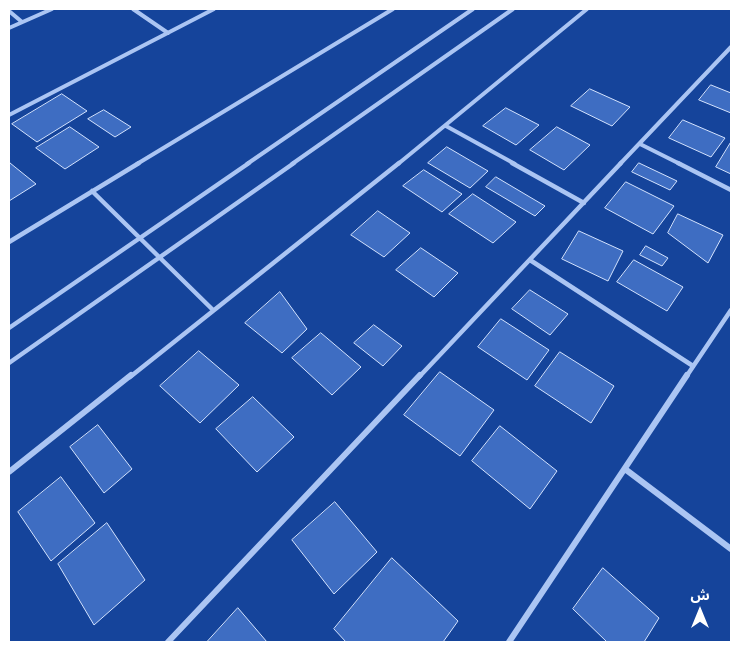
<!DOCTYPE html>
<html>
<head>
<meta charset="utf-8">
<style>
	body { margin:0 }
	#map { position:relative; width:740px; height:651px; overflow:hidden; background:#15449b; font-family:"Alegreya Sans","Noto Sans Arabic",sans-serif }
	canvas { display:block }
	.frame { position:absolute; inset:0; border:10px solid #fff; pointer-events:none }
	.north { position:absolute; left:675px; top:586px; width:50px; height:50px; -webkit-text-stroke:4px #15449b; paint-order:stroke; rotate:0deg; font-size:14px; font-weight:700; line-height:20px; text-align:center; color:#fff }
	.north::after { content:''; display:block; margin:auto; width:18px; height:22px; background:#fff; clip-path:polygon(50% 0,100% 100%,50% 72%,0 100%) }
</style>
</head>
<body>
<div id="map">
<canvas width="740" height="651"></canvas>
<div class="frame"></div>
<div class="north">ش</div>
</div>
<script>
const g = document.querySelector('canvas').getContext('2d');
g.lineJoin = 'round';
function paint(path, color) {
  g.fillStyle = color;
  g.fill(path, 'evenodd');
}
function stroke(path, color, width, dash) {
  g.strokeStyle = color;
  g.lineWidth = width;
  g.lineCap = dash ? 'butt' : 'round';
  g.setLineDash(dash || []);
  g.stroke(path);
}
const building = new Path2D(`
	M711,85L731,93V113L699,100Z
	M590,89L630,107L612,126L571,106Z
	M62,94L87,111L37,142L12,124Z
	M506,108L539,125L516,145L483,126Z
	M104,110L131,127L115,137L88,119Z
	M683,120L725,138L711,157L669,138Z
	M70,127L99,147L65,169L36,148Z
	M557,127L590,145L564,170L530,150Z
	M731,142V174L716,167Z
	M447,147L488,171L470,188L428,163Z
	M10,163L36,184L9,201V164Z
	M639,163L677,181L670,190L632,172Z
	M424,170L462,194L442,212L403,186Z
	M496,177L545,206L535,216L486,187Z
	M626,182L674,206L653,234L605,208Z
	M473,194L516,222L493,243L449,214Z
	M378,211L410,233L384,257L351,235Z
	M678,214L723,235L708,263L668,233Z
	M579,231L623,251L608,281L562,259Z
	M646,246L668,258L662,266L640,255Z
	M421,248L458,273L434,297L396,270Z
	M634,260L683,287L667,311L617,282Z
	M530,290L568,314L550,335L512,309Z
	M280,292L307,329L282,353L245,323Z
	M501,319L549,350L527,380L478,347Z
	M374,325L402,346L383,366L354,343Z
	M321,333L361,367L332,395L292,358Z
	M199,351L239,385L200,423L160,386Z
	M560,352L614,386L591,423L535,386Z
	M440,372L494,410L460,456L404,415Z
	M253,397L294,437L257,472L216,429Z
	M98,425L132,469L104,493L70,447Z
	M500,426L557,471L530,509L472,461Z
	M61,477L95,523L51,561L18,512Z
	M335,502L377,552L334,594L292,540Z
	M107,523L145,580L94,625L58,564Z
	M392,558L458,621L443,642H346L334,629Z
	M603,568L659,618L644,642H607L573,609Z
	M238,608L267,642H207Z`);
paint(building, '#3e6dc2');
stroke(building, '#d3e2fd', 1);
stroke(new Path2D(`
	M133,9L168,33
	M9,11L22,22
	M9,28L52,9
	M9,115L214,9
	M446,126L515,164
	M640,144L680,164
	M137,164L393,9
	M247,164L473,9
	M292,164L513,9
	M398,164L587,9
	M620,164L731,47`), '#abc5f3', 4);
stroke(new Path2D(`
	M512,163L584,203
	M678,163L731,190
	M92,191L213,310
	M9,242L139,163
	M530,260L693,366
	M9,328L249,163
	M9,363L294,163
	M130,377L399,163
	M419,377L621,163
	M686,377L731,310`), '#abc5f3', 4.5);
stroke(new Path2D(`
	M625,469L731,549
	M9,472L131,375
	M168,642L420,375
	M509,642L687,375`), '#abc5f3', 6);
</script>
</body>
</html>
